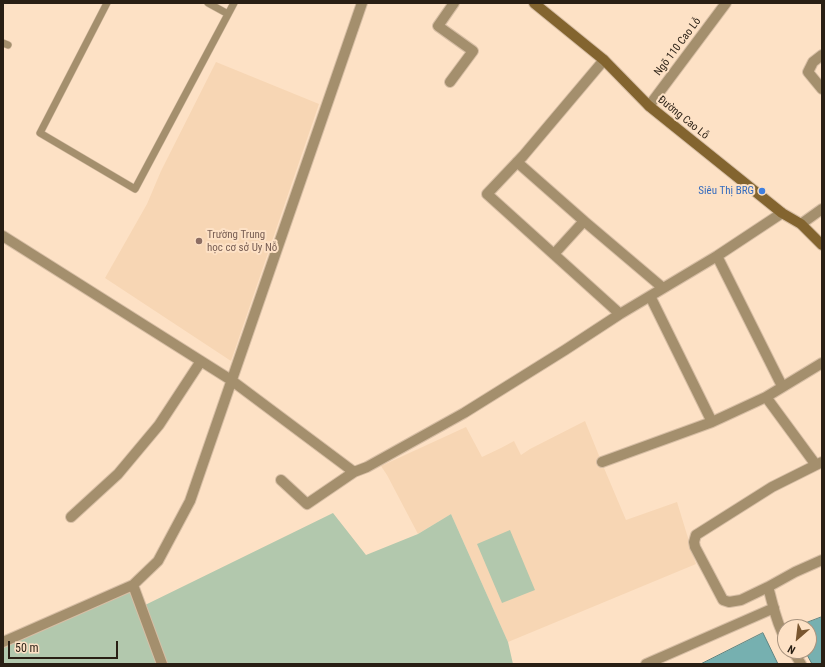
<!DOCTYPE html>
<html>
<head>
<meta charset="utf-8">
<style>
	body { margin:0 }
	#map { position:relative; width:825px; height:667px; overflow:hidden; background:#fde1c5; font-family:"Roboto Condensed",sans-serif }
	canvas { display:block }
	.frame { position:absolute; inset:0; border:4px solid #291f14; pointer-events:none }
	.north { position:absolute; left:777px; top:619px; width:40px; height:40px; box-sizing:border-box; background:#fde1c5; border:1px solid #a8937e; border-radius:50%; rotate:208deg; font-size:11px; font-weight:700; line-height:16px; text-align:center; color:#291f14 }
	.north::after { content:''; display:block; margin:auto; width:14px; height:18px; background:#79562f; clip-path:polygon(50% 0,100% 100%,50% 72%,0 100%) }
	.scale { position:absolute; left:8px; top:641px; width:110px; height:18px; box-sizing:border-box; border:2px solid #291f14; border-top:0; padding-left:5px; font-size:12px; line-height:14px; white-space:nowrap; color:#291f14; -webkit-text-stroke:3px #fde1c5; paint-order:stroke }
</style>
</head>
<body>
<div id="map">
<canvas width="825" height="667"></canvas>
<div class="frame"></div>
<div class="north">N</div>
<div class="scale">50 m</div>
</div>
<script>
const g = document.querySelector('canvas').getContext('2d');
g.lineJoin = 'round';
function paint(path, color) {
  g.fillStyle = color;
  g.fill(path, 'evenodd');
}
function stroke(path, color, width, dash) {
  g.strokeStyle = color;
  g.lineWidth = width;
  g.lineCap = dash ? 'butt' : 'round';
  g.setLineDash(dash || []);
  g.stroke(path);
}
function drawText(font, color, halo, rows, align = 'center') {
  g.font = font + ' "Roboto Condensed",sans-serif';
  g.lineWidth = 4;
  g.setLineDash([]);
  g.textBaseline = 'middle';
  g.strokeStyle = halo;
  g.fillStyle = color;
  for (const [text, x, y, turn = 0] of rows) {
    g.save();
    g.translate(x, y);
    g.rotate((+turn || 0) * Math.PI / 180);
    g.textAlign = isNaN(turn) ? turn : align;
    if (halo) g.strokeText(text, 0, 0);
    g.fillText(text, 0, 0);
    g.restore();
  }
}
paint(new Path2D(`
	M216,62L319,104L231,361L105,278L147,204L161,171Z
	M585,421L604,468L626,520L677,502L696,564L508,642L451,514L418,534L387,475L381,466L466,427L482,457L501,448L514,441L521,455L530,449Z`), '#f7d6b4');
paint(new Path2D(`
	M333,513L366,555L418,534L451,514L508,642L513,664H3V648L133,585L141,607Z
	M510,530L535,590L502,603L477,544Z`), '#b2c8ad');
const water = new Path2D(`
	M822,617V664H812L805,651H809V627H795Z
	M763,633L778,664H701Z`);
paint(water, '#76b0b0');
stroke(water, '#5f8481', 1);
const service = new Path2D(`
	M107,3L40,133L135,189L234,3
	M208,3L228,14
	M3,43L8,45`);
const minor = new Path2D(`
	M822,55L813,62L808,72L822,89
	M604,60L523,156L487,194L620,314
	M450,82L473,51L438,26L454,3
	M649,106L726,3
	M517,162L584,221L554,254
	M584,221L663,288
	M801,224L822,209
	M3,236L231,380L354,472L367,467L464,413L565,350L620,314L717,256L782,213
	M717,256L782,386
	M650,296L712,422
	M766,397L816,465
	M602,462L712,422L766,397L822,363
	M281,480L307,504L354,472
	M71,517L118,474L159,425L201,361
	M768,587L741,600L729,602L723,600L695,547L694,542L696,535L772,487L822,462
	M785,638C776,623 773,604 768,587L795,572L822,560
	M3,642L133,585
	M793,651L801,664
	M162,664L133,585L158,561L190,501L362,3
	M646,664L774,608`);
const secondary = new Path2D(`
	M534,3L604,60L649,106L782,213L801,224L822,245`);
stroke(service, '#d7bea5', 8);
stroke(minor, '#d7bea5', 12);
stroke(secondary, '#d7bea5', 12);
stroke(service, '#a48f6d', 7);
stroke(minor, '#a48f6d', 10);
stroke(secondary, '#83642f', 10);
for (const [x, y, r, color] of [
	[762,191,4,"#3f7fe0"],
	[199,241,4,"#8d6e63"]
]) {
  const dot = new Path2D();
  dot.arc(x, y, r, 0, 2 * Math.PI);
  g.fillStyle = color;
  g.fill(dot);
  stroke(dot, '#fde1c5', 1.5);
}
drawText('11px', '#291f14', '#fde1c5', [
	["Ngõ 110 Cao Lỗ",678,47,-53],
	["Đường Cao Lỗ",683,118,39]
]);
drawText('11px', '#366cbe', '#fde1c5', [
	["Siêu Thị BRG",754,191]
], 'right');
drawText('11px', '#785e54', '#fde1c5', [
	["Trường Trung",207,235],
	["học cơ sở Uy Nỗ",207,248]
], 'left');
</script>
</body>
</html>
